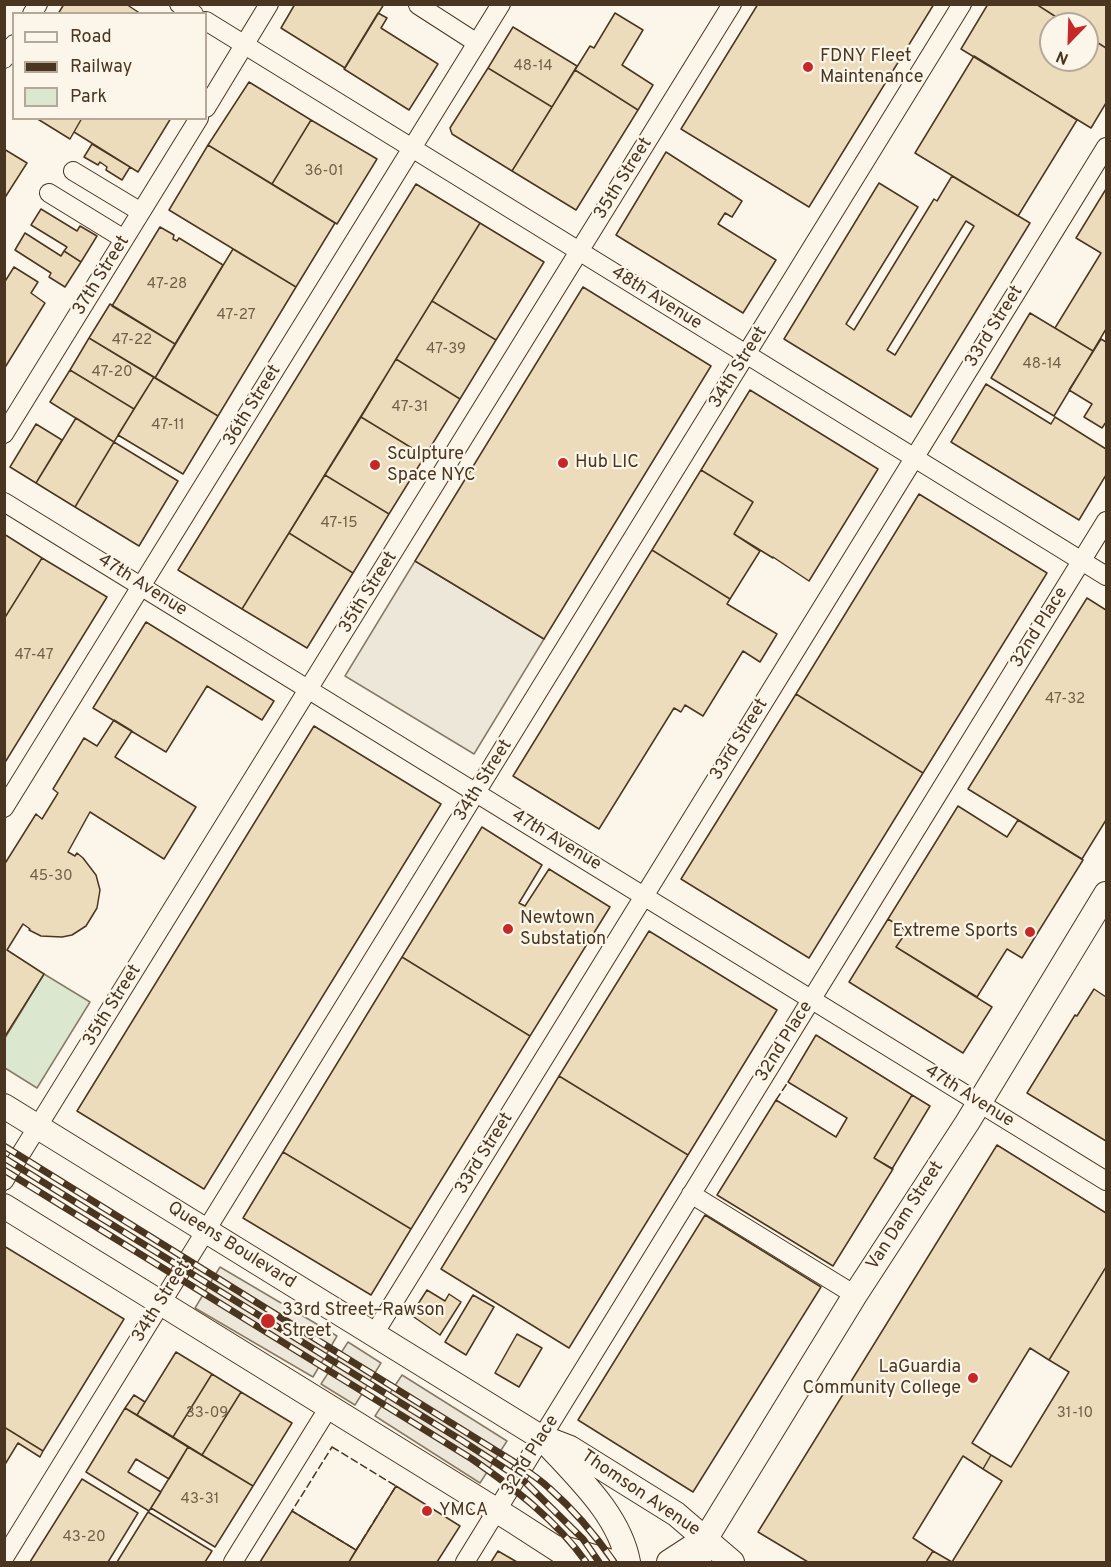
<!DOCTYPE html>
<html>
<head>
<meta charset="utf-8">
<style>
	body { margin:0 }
	#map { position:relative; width:1111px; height:1567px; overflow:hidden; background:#fbf6e9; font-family:Overpass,sans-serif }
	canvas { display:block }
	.frame { position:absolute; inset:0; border:6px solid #4a3520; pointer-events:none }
	.legend { position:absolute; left:12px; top:12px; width:195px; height:108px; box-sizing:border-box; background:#fbf6e9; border:2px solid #b4a999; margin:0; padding:8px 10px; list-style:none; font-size:18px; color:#4a3520 }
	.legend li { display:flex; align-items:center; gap:12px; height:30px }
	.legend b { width:30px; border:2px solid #b4a999 }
	.north { position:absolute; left:1039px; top:12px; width:60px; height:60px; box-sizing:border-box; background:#fbf6e9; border:2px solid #b4a999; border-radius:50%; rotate:203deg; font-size:16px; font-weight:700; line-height:24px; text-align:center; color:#4a3520 }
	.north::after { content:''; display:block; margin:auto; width:21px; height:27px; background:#c62828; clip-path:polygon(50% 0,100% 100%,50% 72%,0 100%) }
</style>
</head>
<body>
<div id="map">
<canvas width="1111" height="1567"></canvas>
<div class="frame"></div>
<ul class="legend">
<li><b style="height:8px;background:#fbf6e9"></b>Road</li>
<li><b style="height:8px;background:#4a3520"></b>Railway</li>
<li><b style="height:16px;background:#dce7d0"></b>Park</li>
</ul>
<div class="north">N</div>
</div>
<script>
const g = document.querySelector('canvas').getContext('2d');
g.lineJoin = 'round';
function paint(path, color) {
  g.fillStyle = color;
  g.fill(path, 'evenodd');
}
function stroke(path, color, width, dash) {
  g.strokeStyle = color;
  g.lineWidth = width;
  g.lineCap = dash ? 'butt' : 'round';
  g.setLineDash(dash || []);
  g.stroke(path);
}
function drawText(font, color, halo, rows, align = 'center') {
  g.font = font + ' Overpass,sans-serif';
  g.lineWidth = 4.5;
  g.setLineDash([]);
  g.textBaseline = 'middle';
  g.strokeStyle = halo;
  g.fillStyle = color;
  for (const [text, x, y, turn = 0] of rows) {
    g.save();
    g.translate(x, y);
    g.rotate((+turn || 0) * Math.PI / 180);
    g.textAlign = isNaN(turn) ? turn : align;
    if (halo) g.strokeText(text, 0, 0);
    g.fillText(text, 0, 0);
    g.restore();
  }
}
const green = new Path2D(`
	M44,974L90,1002L37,1088L5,1068V1038Z`);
paint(green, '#dce7d0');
stroke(green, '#887966', 1.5);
const parking = new Path2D(`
	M415,561L544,639L474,754L345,676Z
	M220,1267L337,1336L313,1377L195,1308Z
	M348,1342L381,1363L355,1405L321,1384Z
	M402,1375L507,1441L480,1483L375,1416Z`);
paint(parking, '#ede7d9');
stroke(parking, '#887966', 1.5);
const building = new Path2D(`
	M64,4H126L141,14H58Z
	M295,4H384L345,68L281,28Z
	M758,4H934L809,207L681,129Z
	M988,4H1036L1067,24H1051V60H1087V36L1106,48V103L1091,128L961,49Z
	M1036,4H1106V48L1087,36V24H1067Z
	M378,13L387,18L381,28L438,64L409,110L344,69Z
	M615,13L643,30L622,65L653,85L638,110L575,70L590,46L594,48Z
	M513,27L577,66L552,107L488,68Z
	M974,56L1077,120L1018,216L915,153Z
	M488,68L552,107L512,171L452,134L450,128Z
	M575,70L638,110L576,210L512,171Z
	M249,82L311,120L272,184L208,145Z
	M36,118H82L70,139Z
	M82,118H171L138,172L74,132Z
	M311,120L377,159L337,224L272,184Z
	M92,144L130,167L122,180L106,170L107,167L100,162L98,165L84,157Z
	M208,145L335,223L296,287L169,210Z
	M4,149L27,163L4,199Z
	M666,152L742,201L732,217L725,213L718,224L776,260L743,313L616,235Z
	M952,176L1030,223L911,417L784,339L879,183L918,207L846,324L854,330L934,199L937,201ZM966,221L974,226L895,355L887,350Z
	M416,184L480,223L242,609L178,570Z
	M1106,189V329L1093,351L1055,328L1101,253L1076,238Z
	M41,209L77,231L80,226L97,236L81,262L64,251L67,247L31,225Z
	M480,223L544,262L496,340L432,301Z
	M160,227L174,235L173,239L177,241L179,238L223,265L175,344L112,306Z
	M25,233L61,256L64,251L81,262L65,287L49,277L51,273L15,250Z
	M233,249L296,287L218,416L155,378Z
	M14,267L38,282L31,293L45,303L4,369V283Z
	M583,287L711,366L544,639L415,561Z
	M432,301L496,340L460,399L396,359Z
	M110,304L175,344L155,378L89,338Z
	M1030,313L1093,351L1054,416L991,378Z
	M89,338L154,377L134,409L70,370Z
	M1101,339L1106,342V422L1102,428L1084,417L1092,404L1069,390Z
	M396,359L460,399L425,456L361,417Z
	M70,370L134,409L114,442L50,402Z
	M154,377L218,416L183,474L118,435Z
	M986,384L1051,424L1055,417L1106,449V475L1079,520L951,442Z
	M750,390L878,469L809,581L773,557V558L734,534L753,502L701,470Z
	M361,417L425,456L389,514L325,475Z
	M76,418L114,442L75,507L36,483Z
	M36,424L62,440L36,483L10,467Z
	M114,442L178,481L139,546L75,507Z
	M701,470L753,502L734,534L760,551L730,599L652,550Z
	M325,475L389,514L353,573L289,533Z
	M919,494L1047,573L923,773L796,694Z
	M289,533L353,573L307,648L242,609Z
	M4,534L42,558L4,619Z
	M652,550L730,599L727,604L777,634L760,662L743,651L703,716L685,705L681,712L674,708L599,829L513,776Z
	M42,558L107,597L4,764V619Z
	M1087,598L1106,610V820L1082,859L968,789Z
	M146,622L274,701L262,720L207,686L166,752L93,708Z
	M796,694L923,773L809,958L681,879Z
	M114,720L132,731L115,757L196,807L164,859L90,812L68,852L75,856L77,853L83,858L96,875L100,890L97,908L86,926L72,935L62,937L41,936L29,930L30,929L23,924L7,950L44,974L4,1038V865L36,814L42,819L58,793L53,789L84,738L97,746Z
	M314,726L441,804L204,1189L77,1111Z
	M958,806L1007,837L1018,820L1083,860L1022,958L1007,949L977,997L896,947L907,931L888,919Z
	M482,827L542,865L519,903L525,906L549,869L610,907L530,1036L402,957Z
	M888,919L907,931L896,947L992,1007L963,1053L849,982Z
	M649,931L777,1010L688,1155L559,1076Z
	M402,957L530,1036L411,1229L283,1152Z
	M1094,989L1106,997V1141L1027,1093L1075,1015L1077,1016Z
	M816,1035L912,1095L874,1158L893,1169L833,1266L717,1195L776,1100L836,1137L847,1118L788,1082Z
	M559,1076L688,1155L569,1348L441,1269Z
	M912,1095L930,1106L892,1169L874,1158Z
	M997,1145L1106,1213V1267L1049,1360L1030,1348L972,1443L991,1455L983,1469L963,1456L913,1538L933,1551L926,1562H808L758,1532Z
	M283,1152L411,1229L371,1295L243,1218Z
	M705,1215L821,1287L693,1492L578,1420Z
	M4,1246L124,1319L43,1451L4,1427Z
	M1106,1267V1562H952L1002,1481L983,1469L991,1455L1011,1467L1069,1372L1049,1360Z
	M427,1290L445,1301L449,1294L461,1302L440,1335L411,1315Z
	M473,1295L494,1307L466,1355L445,1342Z
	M517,1334L542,1348L519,1387L495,1373Z
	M176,1352L212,1374L173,1437L137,1415Z
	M212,1374L241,1392L202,1455L173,1437Z
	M241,1392L292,1423L253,1486L202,1455Z
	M134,1395L145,1402L137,1415L125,1408Z
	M125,1408L188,1447L169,1479L136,1459L128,1472L161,1492L149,1511L86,1472Z
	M4,1427L43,1451L40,1457L18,1443L4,1466Z
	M188,1447L253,1486L215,1547L151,1508Z
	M82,1479L138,1513L108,1562H30Z
	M396,1486L460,1526L437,1562H349Z
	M292,1511L356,1550L349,1562H260Z
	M148,1512L212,1551L205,1562H117Z
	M498,1551L517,1562H491Z
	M933,1551L952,1562H926Z`);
paint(building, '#ecdcbc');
stroke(building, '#4a3520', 1.5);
const minor = new Path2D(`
	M179,4L194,14
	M418,5L477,43
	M32,14L38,4
	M206,21L1106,576
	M4,59L14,44
	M206,108L269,4
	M73,171L141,212
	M49,193L124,239
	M4,434L199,118
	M4,502L1106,1181
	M4,808L501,4
	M4,1181L732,4
	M691,1194L855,1295
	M374,1334L1106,147
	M4,1558L962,4
	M233,1562L329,1407
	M465,1562L1106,521`);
const major = new Path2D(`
	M4,1106L542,1438C574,1474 619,1513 628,1562
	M4,1206L512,1520L577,1562
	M544,1438L570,1448L676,1514L732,1562
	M563,1548L612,1562
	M669,1562L706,1538
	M698,1562L706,1538L855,1295L967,1123L1106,894`);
stroke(minor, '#4a3520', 20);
stroke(major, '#4a3520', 26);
stroke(minor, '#fbf6e9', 18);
stroke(major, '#fbf6e9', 24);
const rail = new Path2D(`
	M4,1146L511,1460C524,1469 537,1477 549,1488C573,1509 596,1536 614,1562
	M4,1158L461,1440L524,1481L583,1539L599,1562
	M4,1170L472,1459C514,1488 556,1520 586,1562`);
stroke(rail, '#4a3520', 7);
stroke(rail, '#fbf6e9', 4.5, [14]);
stroke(new Path2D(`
	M776,1100L788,1082
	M332,1447L396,1486L356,1550L292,1511Z`), '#4a3520', 1.5, [8, 3]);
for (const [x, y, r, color] of [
	[808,67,6,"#c62828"],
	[563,463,6,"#c62828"],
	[375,465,6,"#c62828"],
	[508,929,6,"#c62828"],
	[1030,932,6,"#c62828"],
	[268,1321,8,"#c62828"],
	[973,1378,6,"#c62828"],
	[427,1511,6,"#c62828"]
]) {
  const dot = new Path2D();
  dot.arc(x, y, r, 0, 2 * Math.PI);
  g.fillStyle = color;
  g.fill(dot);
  stroke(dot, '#fbf6e9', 2);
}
drawText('15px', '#725f47', null, [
	["48-14",533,67],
	["36-01",324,172],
	["47-28",167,285],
	["47-27",236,316],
	["47-22",132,341],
	["47-39",446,350],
	["48-14",1042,365],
	["47-20",112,373],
	["47-31",410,408],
	["47-11",168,426],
	["47-15",339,524],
	["47-47",34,656],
	["47-32",1065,700],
	["45-30",51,877],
	["33-09",207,1414],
	["31-10",1075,1414],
	["43-31",200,1500],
	["43-20",84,1538]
]);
drawText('18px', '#4a3520', '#fbf6e9', [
	["FDNY Fleet",820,57],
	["Maintenance",820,78],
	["Sculpture",387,455],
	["Space NYC",387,476],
	["Hub LIC",575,463],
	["Newtown",520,919],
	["Substation",520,940],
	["Extreme Sports",1018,932,"right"],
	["33rd Street–Rawson",282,1311],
	["Street",282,1332],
	["LaGuardia",961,1368,"right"],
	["Community College",961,1389,"right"],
	["YMCA",439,1511]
], 'left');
drawText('18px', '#4a3520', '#fbf6e9', [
	["35th Street",624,179,-58],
	["37th Street",102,276,-58],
	["48th Avenue",656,299,32],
	["33rd Street",995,327,-58],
	["34th Street",739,368,-58],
	["36th Street",253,406,-58],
	["47th Avenue",142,586,32],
	["35th Street",369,593,-58],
	["32nd Place",1040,628,-58],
	["33rd Street",740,740,-58],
	["34th Street",484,781,-58],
	["47th Avenue",556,841,31],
	["35th Street",113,1006,-58],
	["32nd Place",785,1042,-58],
	["47th Avenue",969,1097,32],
	["33rd Street",485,1154,-58],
	["Van Dam Street",906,1216,-57],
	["Queens Boulevard",231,1246,32],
	["34th Street",162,1302,-58],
	["32nd Place",531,1456,-58],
	["Thomson Avenue",640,1494,34]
]);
</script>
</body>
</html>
